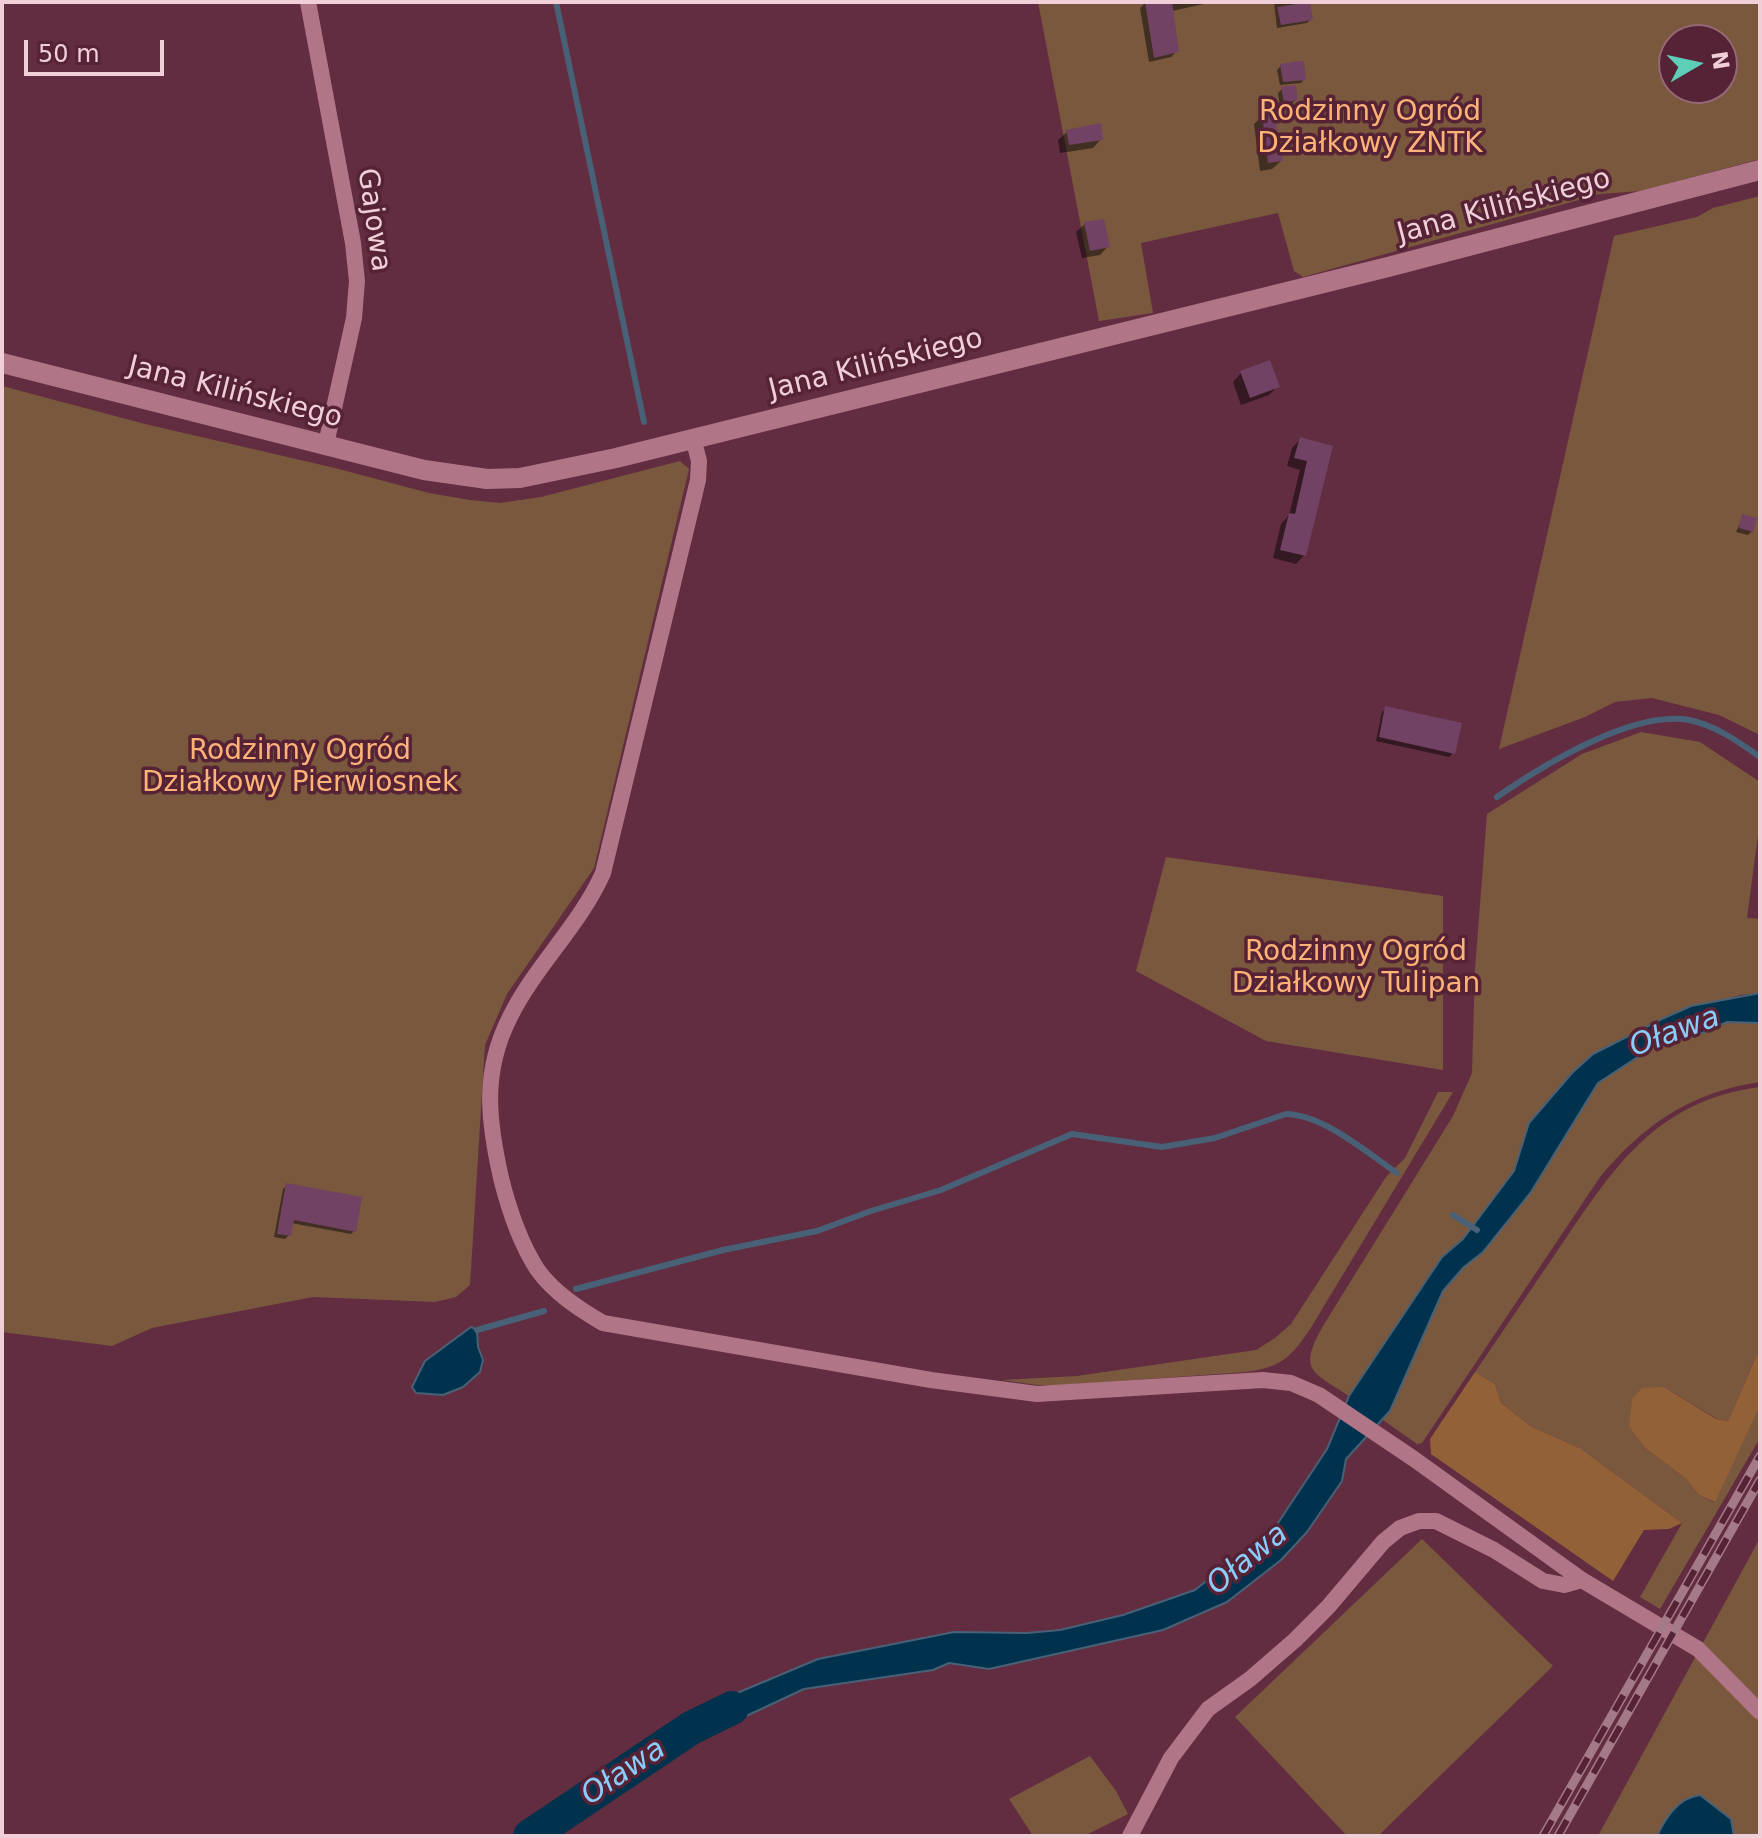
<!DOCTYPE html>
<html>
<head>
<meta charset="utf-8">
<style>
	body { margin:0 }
	#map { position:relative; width:1762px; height:1838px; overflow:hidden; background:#622d40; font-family:"DejaVu Sans",sans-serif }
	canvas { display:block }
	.frame { position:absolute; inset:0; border:4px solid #f0cfd8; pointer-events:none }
	.north { position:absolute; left:1658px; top:24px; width:80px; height:80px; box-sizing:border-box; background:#562336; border:2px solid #946877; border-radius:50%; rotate:81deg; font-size:22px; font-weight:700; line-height:32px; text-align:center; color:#f0cfd8 }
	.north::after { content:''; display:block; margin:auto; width:28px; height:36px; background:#5dceb8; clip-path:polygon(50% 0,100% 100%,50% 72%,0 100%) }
	.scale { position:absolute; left:24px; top:40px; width:140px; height:36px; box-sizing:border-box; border:4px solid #f0cfd8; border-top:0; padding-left:10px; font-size:24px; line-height:28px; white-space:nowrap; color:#f0cfd8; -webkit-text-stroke:6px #562336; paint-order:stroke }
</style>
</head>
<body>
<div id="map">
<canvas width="1762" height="1838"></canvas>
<div class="frame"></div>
<div class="north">N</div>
<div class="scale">50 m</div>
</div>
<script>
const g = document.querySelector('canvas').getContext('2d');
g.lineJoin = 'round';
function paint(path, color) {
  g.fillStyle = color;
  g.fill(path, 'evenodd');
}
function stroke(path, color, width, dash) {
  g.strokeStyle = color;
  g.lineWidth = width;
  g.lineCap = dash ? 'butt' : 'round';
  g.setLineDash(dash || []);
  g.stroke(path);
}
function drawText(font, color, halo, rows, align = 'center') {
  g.font = font + ' "DejaVu Sans",sans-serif';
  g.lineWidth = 7;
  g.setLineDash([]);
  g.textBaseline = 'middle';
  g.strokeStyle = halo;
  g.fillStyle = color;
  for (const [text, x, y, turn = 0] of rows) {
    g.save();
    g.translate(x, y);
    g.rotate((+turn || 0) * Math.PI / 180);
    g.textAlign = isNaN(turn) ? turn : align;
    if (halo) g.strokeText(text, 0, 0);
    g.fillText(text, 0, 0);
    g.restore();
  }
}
paint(new Path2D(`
	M1038,2H1760V159L1641,191L1600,194L1303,277L1294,271L1278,213L1141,243L1153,313L1099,321ZM1674,40H1722V88H1674Z
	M1760,196V735L1719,715L1652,698L1615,702L1585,717L1499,749L1614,236L1697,217L1713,208Z
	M2,386L145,424L335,468L429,493L470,500L500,503L541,497L680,461L689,469L594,868L507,994L485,1045L470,1285L456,1297L435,1302L313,1297L152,1328L112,1346L2,1332Z
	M1641,732L1700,742L1760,782V820L1747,918L1760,919V993L1740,995L1662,1019L1593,1054L1530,1123L1514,1171L1463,1239L1442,1257L1349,1396C1311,1371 1298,1370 1323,1326L1453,1116L1472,1073L1475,969L1487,814L1582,754Z
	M1166,857L1443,896V1070L1266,1041L1136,971Z
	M1727,1022L1760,1023V1082C1691,1092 1643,1125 1600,1177L1422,1443L1417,1444L1383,1420L1390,1411L1443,1291L1464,1267L1483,1252L1535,1186L1598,1083L1653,1047L1705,1032Z
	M1760,1087V1348L1728,1421L1717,1419L1664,1387L1629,1427L1645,1448L1685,1478L1699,1495L1714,1502L1760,1406V1438L1660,1609L1640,1597L1682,1523L1580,1448L1532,1427L1501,1403L1495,1384L1475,1372C1503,1331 1530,1291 1558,1250C1613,1169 1654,1101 1760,1087Z
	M1438,1092H1453L1312,1326C1292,1356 1283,1367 1246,1372L1063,1385H1037L1002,1380L1077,1376L1256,1350L1275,1338L1291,1324L1386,1177L1405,1158Z
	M1760,1538V1836H1598Z
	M1422,1539L1553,1666L1378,1836H1347L1235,1717Z
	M1090,1756L1116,1791L1128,1814L1084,1836H1033L1009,1799Z`), '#7a583e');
paint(new Path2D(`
	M1760,1348V1406L1715,1502L1699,1495L1685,1478L1645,1448L1629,1427L1632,1399L1642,1388L1664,1387L1716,1419L1728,1421Z
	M1475,1372L1495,1384L1501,1403L1532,1427L1580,1448L1682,1523L1669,1529L1644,1530L1613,1581L1431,1454L1430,1439Z`), '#926138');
const water = new Path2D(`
	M1760,993V1023L1727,1022L1705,1032L1653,1047L1598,1083L1531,1192L1483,1252L1464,1267L1443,1291L1390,1411L1346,1459L1342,1481L1307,1532L1281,1560L1227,1602L1163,1630L989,1669L949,1663L933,1670L804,1689L697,1739L691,1728L680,1717L818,1659L954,1632L1027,1633L1060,1630L1123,1615L1195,1590L1276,1526L1327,1449L1349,1396L1442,1257L1463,1239L1514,1171L1529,1123L1572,1073L1593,1054L1662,1019L1691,1006Z
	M471,1327L477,1330L478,1347L483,1360L480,1372L463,1387L443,1395L416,1393L412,1387L425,1361Z
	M1700,1795L1731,1819L1734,1836H1657C1666,1817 1678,1798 1700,1795Z`);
paint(water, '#00324d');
stroke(water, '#486177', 2);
paint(new Path2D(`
	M1146,2H1213L1172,11L1177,51L1171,57L1149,62L1140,8Z
	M1274,2H1305L1311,19L1307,23L1277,28Z
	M1281,66L1304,79L1301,83L1280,85L1277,70Z
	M1282,89L1296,100L1292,103L1280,106L1278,93Z
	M1263,115L1281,161L1272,169L1260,171L1254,124Z
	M1067,132L1101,139L1093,148L1060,153L1058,140Z
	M1085,224L1108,246L1100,255L1082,258L1076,232Z
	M1241,373L1278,386L1269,395L1241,405L1233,382Z
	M1301,439L1330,447L1304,555L1296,564L1273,558L1281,524L1289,515L1300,470L1287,466L1292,448Z
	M1743,517L1752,531L1748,535L1736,532Z
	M1386,709L1453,753L1449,757L1376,741L1382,712Z
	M287,1185L354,1231L351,1234L291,1223L289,1235L285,1239L274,1237L283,1189Z`), '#0007');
stroke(new Path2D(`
	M556,2L644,422
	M1497,797C1543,765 1633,710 1689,720C1715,725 1739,742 1760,757
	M1453,1215L1477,1230
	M576,1289L723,1250L817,1231L871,1211L941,1190L1072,1134L1162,1147L1215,1138L1286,1114C1324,1115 1366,1152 1397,1173
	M477,1330L544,1311`), '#486177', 6);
stroke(new Path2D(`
	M530,1836L691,1728L732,1708`), '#00324d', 34);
paint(new Path2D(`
	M1145,2H1172L1179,52L1154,58Z
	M1310,2L1313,20L1281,25L1277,7Z
	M1300,61L1304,62L1306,80L1283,82L1280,64Z
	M1296,85L1298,100L1284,103L1281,87Z
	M1274,112L1283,161L1268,163L1262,114Z
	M1101,123L1103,140L1069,145L1066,130Z
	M1104,219L1110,247L1090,251L1084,222Z
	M1270,360L1280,387L1250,398L1240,371Z
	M1300,437L1333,446L1306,556L1280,550L1289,513L1295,514L1307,461L1294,458Z
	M1742,514L1757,518L1753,532L1739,528Z
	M1385,706L1462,723L1455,754L1379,737Z
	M286,1183L362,1197L356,1232L294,1220L291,1236L277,1234Z`), '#714263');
stroke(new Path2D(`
	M308,2L353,243L357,281L354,318L326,444
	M693,438L699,461L698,480L603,873C580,925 535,966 510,1017C482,1072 488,1120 501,1178C509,1210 519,1241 537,1269C553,1292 579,1309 603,1323L931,1380L1037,1394L1263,1380L1291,1383L1319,1395L1414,1459L1582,1580L1698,1649L1760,1712
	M1130,1836L1171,1758L1208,1709L1250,1679L1295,1640L1328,1607L1383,1542L1400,1528L1419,1521H1436L1494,1550L1543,1581L1564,1585L1582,1580`), '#b17588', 16);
stroke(new Path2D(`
	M2,363L424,470L487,479L520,478L616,458L1388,267L1760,170`), '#b17588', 20);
const rail = new Path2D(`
	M1543,1836L1760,1456
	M1558,1836L1760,1480`);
stroke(rail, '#a57a88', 9);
stroke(rail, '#562336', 6, [18]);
drawText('28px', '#fdb377', '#562336', [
	["Rodzinny Ogród",1370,113],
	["Działkowy ZNTK",1370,145],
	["Rodzinny Ogród",300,752],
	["Działkowy Pierwiosnek",300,784],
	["Rodzinny Ogród",1356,953],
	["Działkowy Tulipan",1356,985]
]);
drawText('28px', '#f0cfd8', '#562336', [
	["Jana Kilińskiego",1504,207,-15],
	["Gajowa",373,220,82],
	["Jana Kilińskiego",876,365,-14],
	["Jana Kilińskiego",235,393,14]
]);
drawText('italic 30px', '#8bcdfa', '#562336', [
	["Oława",1675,1033,-20],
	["Oława",1248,1560,-39],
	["Oława",624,1773,-34]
]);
</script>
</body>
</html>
